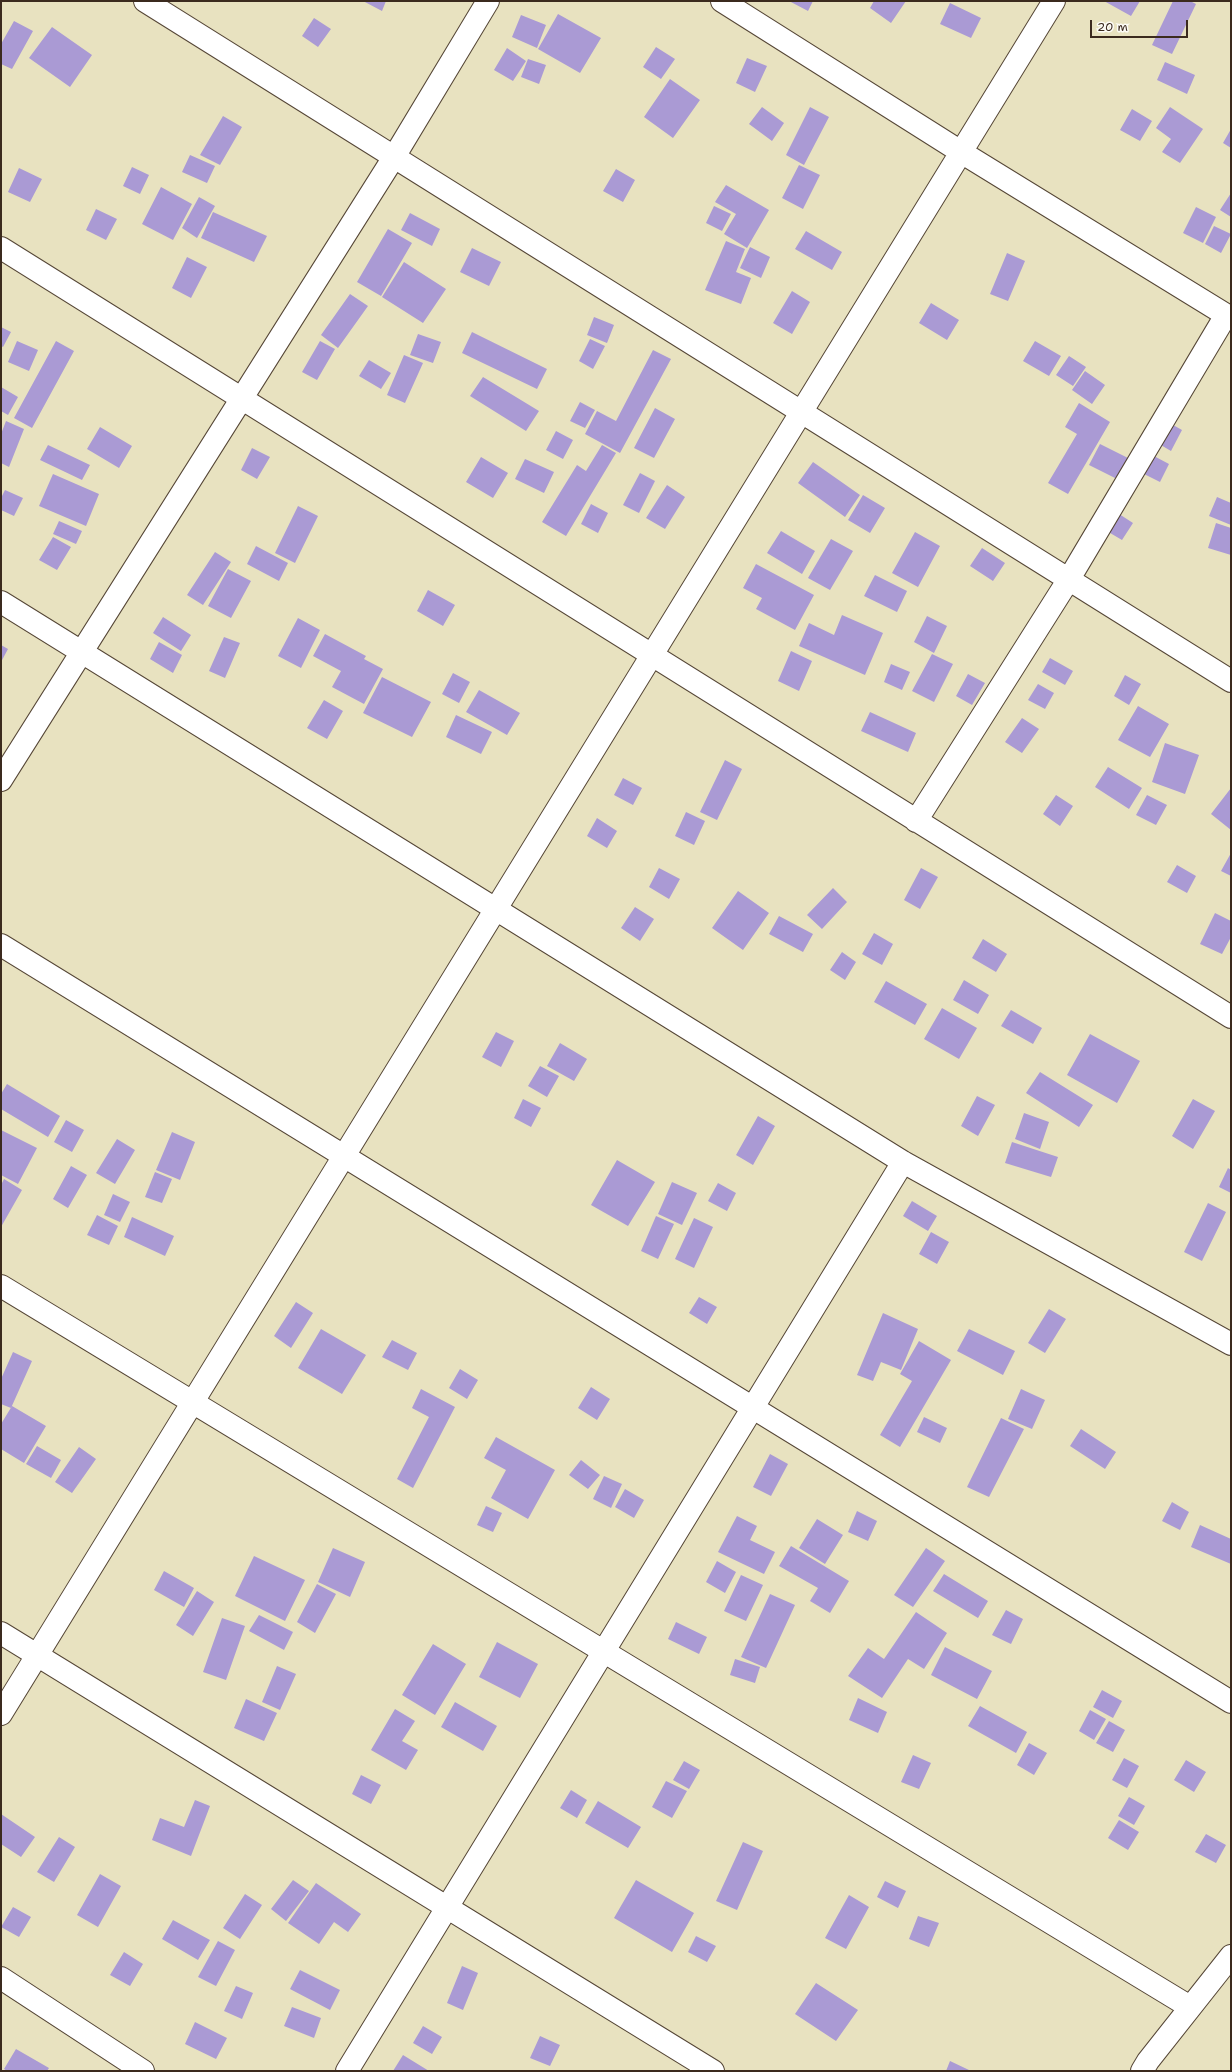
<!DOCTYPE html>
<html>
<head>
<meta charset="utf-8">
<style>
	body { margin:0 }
	#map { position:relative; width:1232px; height:2072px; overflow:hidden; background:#e8e2c0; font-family:"Shantell Sans",sans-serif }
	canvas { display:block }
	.frame { position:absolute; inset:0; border:2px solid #3b2a1e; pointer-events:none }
	.scale { position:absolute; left:1090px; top:20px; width:98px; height:18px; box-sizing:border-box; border:2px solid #3b2a1e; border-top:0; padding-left:5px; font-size:12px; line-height:14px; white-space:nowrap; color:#3b2a1e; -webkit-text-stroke:3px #fdfcf7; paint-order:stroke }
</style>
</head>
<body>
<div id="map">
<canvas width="1232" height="2072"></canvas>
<div class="frame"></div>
<div class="scale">20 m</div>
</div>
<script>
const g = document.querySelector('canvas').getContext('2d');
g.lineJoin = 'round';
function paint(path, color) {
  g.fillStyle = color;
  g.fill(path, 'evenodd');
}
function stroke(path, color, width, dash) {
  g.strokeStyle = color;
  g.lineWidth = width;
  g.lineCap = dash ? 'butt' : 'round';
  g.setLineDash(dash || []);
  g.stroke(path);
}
paint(new Path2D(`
	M363,1H386L382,11Z
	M789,1H813L808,11Z
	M874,1H906L891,23L870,8Z
	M1104,1H1140L1131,16Z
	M1173,1H1190L1196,4L1172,54L1152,45Z
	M950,3L981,18L971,38L940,24Z
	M558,14L601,38L580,73L538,49Z
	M521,15L546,25L537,48L512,37Z
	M314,18L331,29L318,47L302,36Z
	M14,21L33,31L12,69L1,64V44Z
	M52,27L92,55L70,87L29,58Z
	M656,47L675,59L661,79L643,67Z
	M507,48L526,61L513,81L494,70Z
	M747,58L767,66L755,92L736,83Z
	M528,59L546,65L539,84L521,77Z
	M1165,62L1195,75L1187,94L1157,80Z
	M670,79L700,100L673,138L644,117Z
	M762,107L784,123L772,141L749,124Z
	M810,107L829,117L804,165L786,155Z
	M1170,107L1203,129L1180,163L1162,152L1171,139L1156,128Z
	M1132,109L1152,121L1140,141L1120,130Z
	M223,116L242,127L220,165L200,155Z
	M1231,129V148L1223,143Z
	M190,155L215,166L207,183L182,172Z
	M799,165L820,175L803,209L782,198Z
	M132,167L149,175L140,194L123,186Z
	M19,168L42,179L30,202L8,192Z
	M616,169L635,180L623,202L603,191Z
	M726,185L769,210L747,248L724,234L736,214L715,202Z
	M161,187L192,204L173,240L142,224Z
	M1231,193V217L1220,210Z
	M199,197L215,206L197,238L182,228Z
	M714,206L731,214L722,231L706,223Z
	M1196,207L1216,217L1203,243L1183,233Z
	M96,209L117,219L106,240L86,230Z
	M213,212L267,236L254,262L201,238Z
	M410,213L440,229L432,246L401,230Z
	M1214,226L1231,234L1221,253L1205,244Z
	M388,229L412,243L381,296L357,282Z
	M806,231L842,252L832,270L795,249Z
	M726,241L745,249L736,272L751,278L741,304L705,290Z
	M750,247L770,257L761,278L740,268Z
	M472,248L501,262L489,286L460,272Z
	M1007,253L1025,261L1008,301L990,294Z
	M187,257L207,267L191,298L172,288Z
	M404,262L446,289L423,323L382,297Z
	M792,291L810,302L792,334L773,323Z
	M350,294L368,306L338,348L321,335Z
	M931,303L959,320L947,340L919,323Z
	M594,317L614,325L607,343L587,335Z
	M1,327L11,332L3,347L1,346Z
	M472,332L547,369L537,389L462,353Z
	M418,334L441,342L433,363L410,355Z
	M590,339L605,346L593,369L579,361Z
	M17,341L38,350L29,371L8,362Z
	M56,341L74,351L32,428L14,418Z
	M320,341L335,349L317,380L302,372Z
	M1035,341L1061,356L1049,376L1023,361Z
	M653,350L671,359L620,453L585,434L597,411L616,421Z
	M404,355L423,363L405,403L387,395Z
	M1069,356L1086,367L1073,386L1056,375Z
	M369,360L391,373L381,389L359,376Z
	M1085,371L1105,385L1092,404L1072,390Z
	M483,377L539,411L526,431L470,396Z
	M1,387L18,397L8,415L1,411Z
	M580,402L595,410L585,428L570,421Z
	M1079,403L1110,422L1068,494L1048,483L1077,434L1065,427Z
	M655,408L675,419L654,458L634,448Z
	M6,421L24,429L9,467L1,463V434Z
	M1166,421L1182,430L1171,451L1154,441Z
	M100,427L132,446L119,468L87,449Z
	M556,431L573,440L563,459L546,450Z
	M1100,444L1136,462L1125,483L1089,465Z
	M48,445L90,465L82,480L40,460Z
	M602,445L616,453L566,536L542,522L577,465L586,471Z
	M252,448L270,457L257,479L241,470Z
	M1152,455L1169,464L1160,482L1142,473Z
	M481,457L508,473L493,498L466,482Z
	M525,459L554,472L544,493L515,479Z
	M813,462L860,495L845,517L798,483Z
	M640,473L655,481L639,513L623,505Z
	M53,474L99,494L86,526L39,506Z
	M667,485L685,497L665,529L646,518Z
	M5,490L23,498L14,516L1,510V498Z
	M863,495L885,508L870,533L848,520Z
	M1217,497L1231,503V525L1209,516Z
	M591,504L608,513L598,533L581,524Z
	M298,506L318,516L295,563L275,553Z
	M1116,512L1133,523L1122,540L1105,530Z
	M59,521L82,531L76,544L53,534Z
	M1216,523L1231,528V555L1208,548Z
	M781,531L815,551L802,574L767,553Z
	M915,532L940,546L918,587L892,573Z
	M53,537L71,547L57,570L39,560Z
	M831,539L853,551L830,590L808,578Z
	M256,546L288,563L279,581L247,564Z
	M982,548L1005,563L993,581L970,566Z
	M215,552L231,562L203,605L187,595Z
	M756,564L814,595L795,630L756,609L762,598L743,588Z
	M228,569L251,581L231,618L208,606Z
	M875,575L907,591L897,612L864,596Z
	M428,590L455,605L443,626L417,611Z
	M842,615L883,633L865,675L799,646L809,623L834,635Z
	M927,616L947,626L934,653L914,642Z
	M163,617L191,635L181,651L153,633Z
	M298,618L320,630L301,668L278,656Z
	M325,634L366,656L364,659L383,669L364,704L332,687L341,671L313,656Z
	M224,637L240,643L225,678L209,671Z
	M159,642L182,655L173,673L150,659Z
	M1,645L8,649L1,662Z
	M791,651L812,661L799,691L778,681Z
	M932,654L953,664L934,702L912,691Z
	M1050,658L1073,671L1065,685L1042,672Z
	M891,664L910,672L902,690L884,682Z
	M453,673L470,682L459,703L442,694Z
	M968,674L985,683L972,705L956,696Z
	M1125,675L1141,684L1129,705L1114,696Z
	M382,677L431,702L412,737L363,713Z
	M1038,684L1054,693L1045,709L1028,700Z
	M479,690L520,713L507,735L466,712Z
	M324,700L343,711L327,739L307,728Z
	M1138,706L1169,724L1150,757L1118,740Z
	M870,712L916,733L908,752L861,731Z
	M456,715L492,732L481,754L446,737Z
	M1022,718L1039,729L1022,753L1005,742Z
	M1165,743L1199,755L1185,794L1152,782Z
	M725,760L742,769L717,820L700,812Z
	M1108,767L1142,788L1129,809L1095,787Z
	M623,778L642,788L633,805L614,795Z
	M1231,788V830L1211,814Z
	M1056,795L1073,806L1060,826L1043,814Z
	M1147,795L1167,805L1156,825L1136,815Z
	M686,812L705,821L694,845L675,836Z
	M597,818L617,831L607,848L587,836Z
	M1231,853V876L1221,871Z
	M1177,865L1196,876L1187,893L1167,882Z
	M659,868L680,879L669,899L649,887Z
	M921,868L938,877L920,909L904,900Z
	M833,888L847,902L822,929L807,915Z
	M738,891L769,913L743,950L712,928Z
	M635,907L654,919L640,941L621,928Z
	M1215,913L1231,921V937L1222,954L1200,944Z
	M779,916L813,934L803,952L769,934Z
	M874,933L893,944L882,965L862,954Z
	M983,939L1007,954L996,972L972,958Z
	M842,952L856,962L845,980L830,970Z
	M964,980L989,995L978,1014L953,1000Z
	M886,981L927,1004L915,1025L874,1002Z
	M942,1008L977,1028L959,1059L924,1039Z
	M1011,1010L1042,1028L1033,1044L1001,1026Z
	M496,1032L514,1041L501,1067L482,1057Z
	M1090,1034L1140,1061L1117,1103L1067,1075Z
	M560,1043L587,1059L574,1081L547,1066Z
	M540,1066L559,1076L547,1097L528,1086Z
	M1040,1072L1093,1105L1079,1127L1026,1093Z
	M7,1084L60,1116L48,1137L1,1109V1094Z
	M977,1096L995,1105L978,1136L961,1126Z
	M523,1099L541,1108L531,1127L514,1118Z
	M1193,1099L1215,1111L1193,1149L1172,1136Z
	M1024,1113L1049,1122L1040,1149L1015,1139Z
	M758,1116L775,1126L753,1165L736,1155Z
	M66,1120L84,1130L72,1152L54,1142Z
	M1,1130L37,1148L18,1184L1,1175Z
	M172,1132L195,1142L180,1180L156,1170Z
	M117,1139L135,1150L115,1184L96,1173Z
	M1012,1142L1058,1157L1051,1177L1005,1163Z
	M617,1160L655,1182L628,1226L591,1205Z
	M71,1166L87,1175L68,1208L53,1199Z
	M1228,1168L1231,1170V1193L1219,1187Z
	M155,1172L172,1179L162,1203L145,1197Z
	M4,1179L22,1190L1,1227V1185Z
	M672,1182L697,1193L682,1225L658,1214Z
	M718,1183L736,1193L727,1211L708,1201Z
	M113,1194L130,1202L120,1222L104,1215Z
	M912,1201L937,1216L928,1231L903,1216Z
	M1208,1203L1226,1212L1202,1261L1184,1252Z
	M97,1215L118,1226L109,1245L87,1235Z
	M656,1216L674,1224L658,1259L641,1251Z
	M132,1217L174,1236L165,1256L124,1237Z
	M694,1218L713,1227L694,1268L675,1259Z
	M931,1232L949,1242L937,1264L919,1254Z
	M699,1297L717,1307L707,1324L689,1313Z
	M296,1302L313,1313L291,1348L274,1336Z
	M1049,1309L1066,1319L1045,1353L1028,1343Z
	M883,1313L918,1329L901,1370L881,1362L873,1381L857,1375Z
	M321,1329L366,1355L342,1394L298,1368Z
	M969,1329L1015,1351L1003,1375L957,1351Z
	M392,1340L417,1353L408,1370L382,1357Z
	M919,1341L951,1360L900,1447L880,1435L912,1381L900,1374Z
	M13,1352L32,1361L11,1408L1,1404V1379Z
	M460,1369L478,1380L467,1399L449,1388Z
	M591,1387L610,1399L597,1420L578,1408Z
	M421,1389L455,1407L413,1488L397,1479L429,1417L412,1408Z
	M1021,1389L1045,1400L1032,1429L1008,1419Z
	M12,1406L46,1426L24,1463L1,1449V1424Z
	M924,1417L947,1428L940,1443L917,1432Z
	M1001,1418L1024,1429L989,1497L967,1487Z
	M1081,1429L1116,1452L1105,1469L1070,1446Z
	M496,1437L555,1470L528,1519L491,1498L506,1470L484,1458Z
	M37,1446L61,1460L51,1478L26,1464Z
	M79,1447L96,1459L72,1493L55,1482Z
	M770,1454L788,1464L771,1496L753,1487Z
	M581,1460L600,1475L588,1489L569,1475Z
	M604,1476L622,1484L611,1508L593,1499Z
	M625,1489L644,1500L634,1518L615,1507Z
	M1172,1502L1189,1512L1180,1530L1162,1521Z
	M486,1506L502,1513L493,1532L477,1525Z
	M857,1511L877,1521L868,1541L848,1532Z
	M737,1516L757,1526L750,1540L775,1552L764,1574L718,1552Z
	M817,1519L843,1535L825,1564L799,1548Z
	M1200,1525L1231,1539V1564L1191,1547Z
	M791,1546L849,1581L830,1613L810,1601L818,1588L779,1566Z
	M333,1548L365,1562L350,1597L318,1582Z
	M926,1548L945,1561L913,1607L894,1595Z
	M254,1556L305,1580L285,1621L235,1596Z
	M717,1561L736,1572L725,1593L706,1582Z
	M164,1571L194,1588L184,1607L154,1590Z
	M944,1574L988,1601L978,1618L933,1591Z
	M741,1575L763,1585L746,1621L724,1611Z
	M317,1584L336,1594L315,1633L297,1622Z
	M197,1591L214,1602L193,1636L176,1625Z
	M770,1594L795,1605L766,1668L741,1657Z
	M1006,1610L1023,1619L1011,1644L992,1635Z
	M916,1612L947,1633L924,1669L908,1659L882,1698L848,1676L868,1648L884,1659Z
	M259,1615L293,1632L284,1650L249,1631Z
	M222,1618L245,1626L226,1680L203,1672Z
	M676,1622L707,1637L699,1654L668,1639Z
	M497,1642L538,1664L520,1698L479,1677Z
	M433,1644L466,1664L435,1715L402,1695Z
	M945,1647L992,1671L977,1699L931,1675Z
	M735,1659L760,1667L755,1683L730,1675Z
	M277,1666L296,1674L280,1710L262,1702Z
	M1102,1690L1122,1701L1113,1718L1093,1707Z
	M858,1698L887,1712L878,1733L849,1720Z
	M246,1699L277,1713L264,1741L234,1728Z
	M455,1702L497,1726L483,1751L441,1727Z
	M980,1706L1027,1732L1016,1753L968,1726Z
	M395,1709L415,1721L402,1741L418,1750L406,1770L371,1750Z
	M1090,1710L1106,1719L1094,1740L1079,1731Z
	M1109,1721L1125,1730L1113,1752L1096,1743Z
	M1029,1743L1047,1753L1034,1775L1017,1765Z
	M913,1755L931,1763L919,1789L901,1782Z
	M1124,1758L1139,1766L1127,1788L1112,1780Z
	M1186,1760L1206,1772L1194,1792L1174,1780Z
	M684,1761L700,1770L689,1789L673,1780Z
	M361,1775L381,1785L371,1804L352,1794Z
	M666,1781L687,1791L672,1818L652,1807Z
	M571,1790L587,1800L577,1818L560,1808Z
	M1129,1797L1145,1806L1134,1825L1118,1816Z
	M195,1800L210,1806L191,1856L152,1840L160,1818L184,1827Z
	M598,1801L641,1827L628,1848L585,1823Z
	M1,1814L35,1837L21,1857L1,1844Z
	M1119,1820L1139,1832L1128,1850L1108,1838Z
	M1206,1834L1226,1845L1216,1863L1195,1852Z
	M59,1837L75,1847L54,1882L37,1872Z
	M743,1842L763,1851L737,1910L716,1901Z
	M100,1874L121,1886L98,1927L77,1915Z
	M293,1880L309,1891L286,1921L271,1909Z
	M636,1880L694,1913L672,1952L614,1918Z
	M885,1881L906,1891L898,1908L877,1897Z
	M316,1883L361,1914L348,1932L334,1922L319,1944L288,1923Z
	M245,1894L262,1905L240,1939L223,1928Z
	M849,1895L869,1907L846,1949L825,1938Z
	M13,1907L31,1917L19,1937L1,1927Z
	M918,1916L939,1923L929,1947L909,1939Z
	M173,1920L210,1940L198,1960L162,1939Z
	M696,1936L716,1946L707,1962L688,1952Z
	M218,1941L235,1950L216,1986L198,1977Z
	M124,1952L143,1964L130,1986L110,1975Z
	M462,1966L478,1973L463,2010L447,2003Z
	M300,1970L340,1990L330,2010L290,1989Z
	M816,1983L858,2010L836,2041L795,2014Z
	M236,1986L253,1993L242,2019L224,2011Z
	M292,2007L321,2018L314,2038L284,2026Z
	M195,2022L227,2038L216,2059L185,2044Z
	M423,2026L442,2037L432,2054L413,2043Z
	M540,2036L560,2045L550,2066L530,2058Z
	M16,2049L49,2068L47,2071H7L4,2069Z
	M403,2055L429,2071H393Z
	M950,2061L969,2070L968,2071H946Z`), '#aa9ad4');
const street = new Path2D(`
	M145,1L1231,681
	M722,1L961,152L1231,318
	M1,248L1231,1017
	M1,602L903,1162L1231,1344
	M1,780L394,157L488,1
	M916,821L1069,579L1226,315
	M1,945L1231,1702
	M1,1286L1190,2007
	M1,1633L713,2071
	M1,1714L1054,1
	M1,1978L143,2071
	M347,2071L903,1162
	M1142,2071L1148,2061L1231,1956`);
stroke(street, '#554636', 24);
stroke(street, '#fff', 22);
</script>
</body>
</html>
